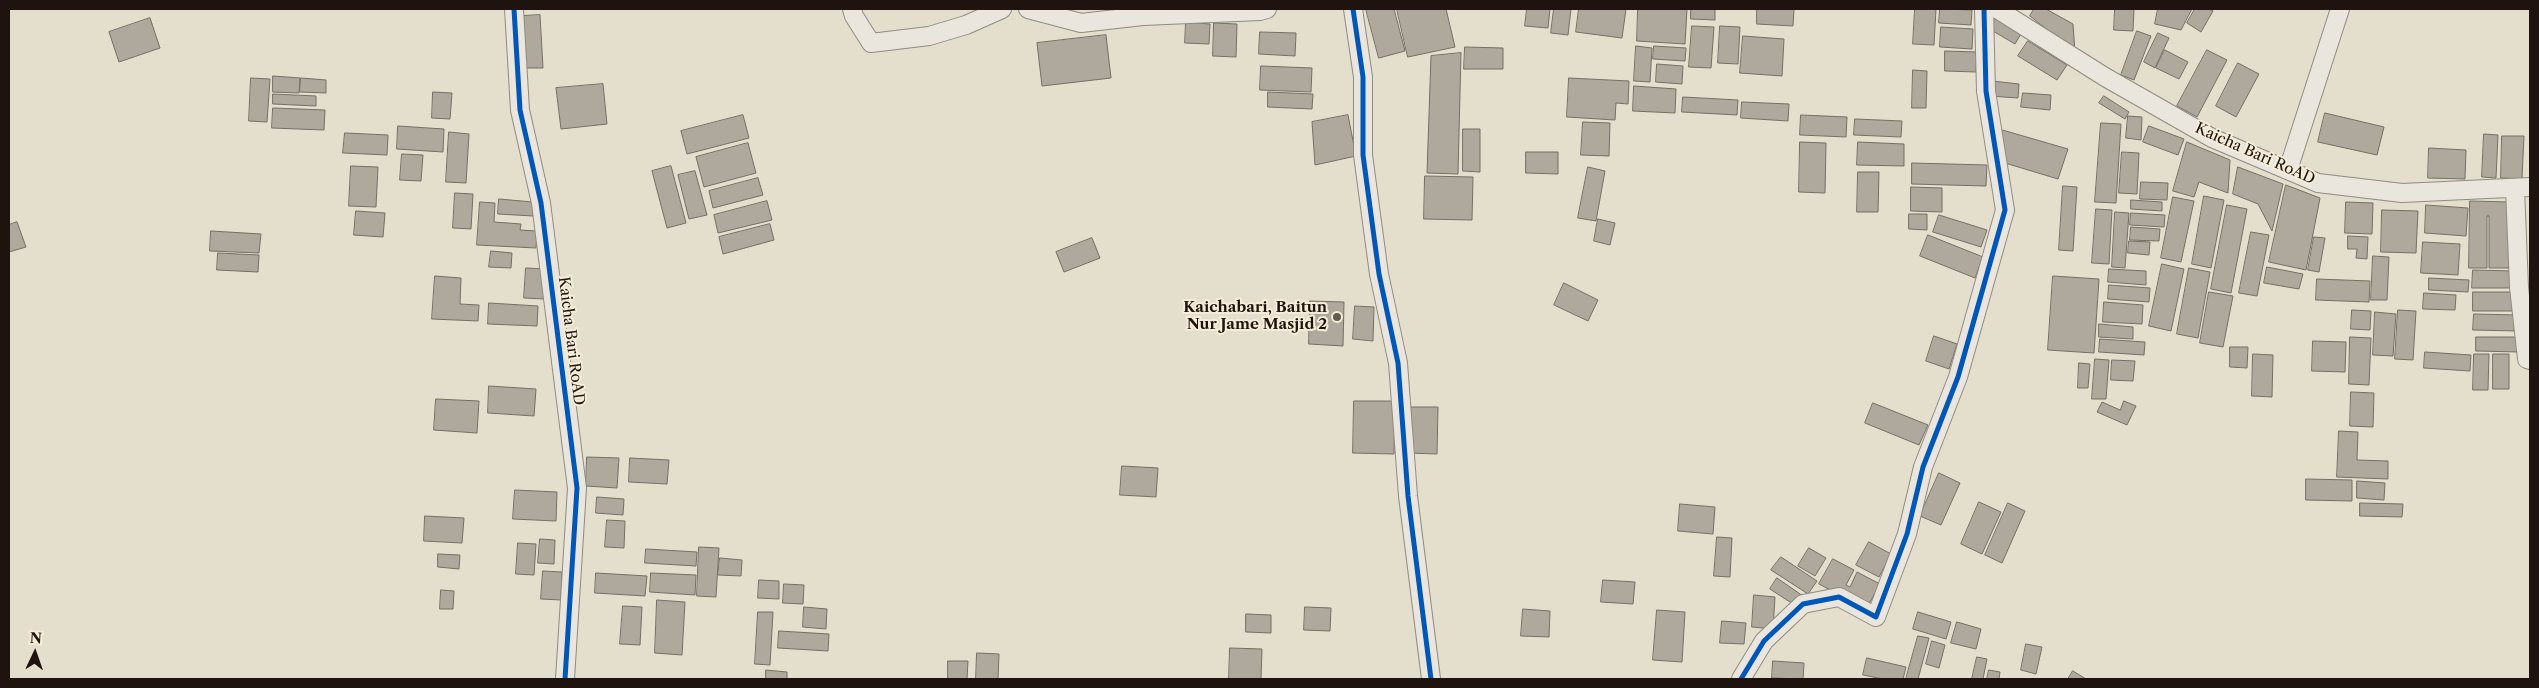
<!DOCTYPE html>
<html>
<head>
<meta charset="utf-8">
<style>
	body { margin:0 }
	#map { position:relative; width:2539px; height:688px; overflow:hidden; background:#e4decc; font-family:"Libre Caslon Text",serif }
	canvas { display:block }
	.frame { position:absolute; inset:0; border:10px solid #1e130e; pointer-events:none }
	.north { position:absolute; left:10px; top:628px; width:50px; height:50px; -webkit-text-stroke:4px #f5edd7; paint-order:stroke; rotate:3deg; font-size:14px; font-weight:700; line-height:20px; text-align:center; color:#1e130e }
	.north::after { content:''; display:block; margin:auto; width:18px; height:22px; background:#1e130e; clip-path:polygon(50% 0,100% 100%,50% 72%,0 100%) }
</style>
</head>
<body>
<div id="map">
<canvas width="2539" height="688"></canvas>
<div class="frame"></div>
<div class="north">N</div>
</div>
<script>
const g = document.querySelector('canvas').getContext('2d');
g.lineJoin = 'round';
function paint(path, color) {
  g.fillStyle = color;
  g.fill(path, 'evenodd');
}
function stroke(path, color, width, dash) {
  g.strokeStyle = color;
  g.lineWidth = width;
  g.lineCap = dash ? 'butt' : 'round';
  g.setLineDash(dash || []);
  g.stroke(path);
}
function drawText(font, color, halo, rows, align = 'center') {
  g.font = font + ' "Libre Caslon Text",serif';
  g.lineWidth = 4;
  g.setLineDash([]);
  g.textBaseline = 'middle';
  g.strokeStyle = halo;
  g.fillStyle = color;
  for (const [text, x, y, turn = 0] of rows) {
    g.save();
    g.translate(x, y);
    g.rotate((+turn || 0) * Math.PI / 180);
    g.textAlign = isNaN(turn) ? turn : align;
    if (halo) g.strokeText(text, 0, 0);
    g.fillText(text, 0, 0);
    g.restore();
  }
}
const building = new Path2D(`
	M1366,9H1394L1405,51L1379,58Z
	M1397,9H1446L1455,47L1408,57Z
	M1527,9H1550L1548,28L1525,26Z
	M1554,9H1571L1568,35L1551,33Z
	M1579,9H1626L1622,38L1576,32Z
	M1638,9H1687L1685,44L1637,41Z
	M1691,9H1715V20L1691,19Z
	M1757,9H1794L1793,26L1757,24Z
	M1915,9H1936L1934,45L1913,44Z
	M1940,9L1972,10L1971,25L1939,23Z
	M2034,9H2046L2073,24L2075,52L2030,16Z
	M2115,9H2134L2133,31L2114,30Z
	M2158,9H2192L2181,30L2155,24Z
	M2195,9H2209L2213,11L2201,32L2187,23Z
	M540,15L543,68H525L523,16Z
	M1993,15L2022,32L2015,44L1986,27Z
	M150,18L160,48L119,62L109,32Z
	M1186,22L1210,24L1209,44L1185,43Z
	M1214,23L1237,24L1236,57L1213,56Z
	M1692,26L1714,27L1711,68L1689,67Z
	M1720,26L1740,27L1738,64L1718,63Z
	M1941,27L1973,29L1972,49L1940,47Z
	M2137,31L2151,36L2134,80L2121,75Z
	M1260,32L1296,33L1295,56L1259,54Z
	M2158,33L2169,38L2155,68L2144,62Z
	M1106,35L1111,78L1042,86L1037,43Z
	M1743,36L1784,39L1782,76L1740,73Z
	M2028,41L2067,65L2057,80L2018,56Z
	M1636,46L1652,48L1650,82L1634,81Z
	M1654,46L1686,48L1685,61L1653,59Z
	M1465,47L1503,48V69H1464Z
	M2165,50L2188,62L2179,79L2156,68Z
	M2207,50L2227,60L2197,117L2177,106Z
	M1945,51L1977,52L1976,72L1945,71Z
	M1461,53L1458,174L1427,173L1431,56Z
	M2238,63L2259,74L2236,117L2216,106Z
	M1657,64L1683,66L1682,84L1656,82Z
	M1261,66L1312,68L1311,92L1260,90Z
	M1913,70L1927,71L1926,108H1912Z
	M273,76L300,78L299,93L273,92Z
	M251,78L270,79L267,122L249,121Z
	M301,78L326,80V93L300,92Z
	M1569,78L1629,81L1628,104L1616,103L1615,120L1567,117Z
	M1992,81L2019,84L2018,98L1990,96Z
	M603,84L607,124L561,129L556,88Z
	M1634,86L1676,89L1675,113L1633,111Z
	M433,92L452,93L450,119L432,118Z
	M1268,92L1313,94L1312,109L1268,107Z
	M2023,93L2051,95L2050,110L2021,107Z
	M273,94L316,96V106L273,104Z
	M2104,96L2129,112L2125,119L2099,103Z
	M1683,97L1738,100L1737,115L1682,112Z
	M1742,102L1789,104L1788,121L1741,118Z
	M273,108L325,110L324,130L272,128Z
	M2325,113L2384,127L2377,155L2318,142Z
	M743,115L749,138L687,154L681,131Z
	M1348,115L1356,156L1315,165L1312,122Z
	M1801,115L1847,117L1846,137L1800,135Z
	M2128,116L2142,117L2141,140L2126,138Z
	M1855,119L1902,121L1901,137L1854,135Z
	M1583,122L1610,123L1609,156L1581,155Z
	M2101,123L2121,124L2116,203L2095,202Z
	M398,126L444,129L443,152L397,149Z
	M2149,126L2184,139L2178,155L2143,142Z
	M1463,129H1480V172L1463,171Z
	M1999,129L2068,149L2058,179L2005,163Z
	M449,132L469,134L466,183L446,182Z
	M345,133L388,135L387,155L343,153Z
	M2484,134L2498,135L2496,178L2482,177Z
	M2502,136H2524L2522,179L2501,178Z
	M1800,142L1826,143L1825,193L1799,192Z
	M1858,142L1904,144V166L1857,165Z
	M2187,142L2230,160L2228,193L2199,182L2194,197L2173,191Z
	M748,143L756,173L704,187L696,157Z
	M2429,148L2466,150L2465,179L2428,178Z
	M1526,152H1558V174L1526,173Z
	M2122,152L2139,153L2137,194L2119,193Z
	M402,154L423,155L421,181L400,180Z
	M1912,163L1987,165L1986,186L1912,184Z
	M351,166L378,167L376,207L349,206Z
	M671,166L686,223L667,228L652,171Z
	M1588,167L1605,171L1596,221L1578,218Z
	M2238,167L2283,184L2272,231L2258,204L2233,194Z
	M695,171L707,215L689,219L678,175Z
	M1858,172H1879L1878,212H1857Z
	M1425,176L1473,177L1472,220L1424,219Z
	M758,178L763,195L713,208L709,191Z
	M2141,182L2168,183L2167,200L2140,199Z
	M2286,185L2320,198L2306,270L2269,262Z
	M2063,186L2077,187L2073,251L2059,250Z
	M1911,187L1942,188V212L1911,211Z
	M455,193L473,194L471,229L453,228Z
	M2204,196L2224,200L2211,268L2192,264Z
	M2173,197L2194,201L2181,262L2161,258Z
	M499,199L533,202V216L498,214Z
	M2131,200L2162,202V211L2131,209Z
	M767,201L772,220L718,233L714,215Z
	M2470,201L2510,202L2509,268H2489V216H2487V268H2469Z
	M480,202L495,203L494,222L521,224L520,230L537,231L536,248L477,245Z
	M2346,202L2373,203L2372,234L2345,233Z
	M2227,205L2247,209L2231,293L2211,289Z
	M2426,205L2468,208L2466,236L2425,233Z
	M2096,209L2112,210L2109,264L2092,263Z
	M2382,210L2418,211L2416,253L2381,252Z
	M356,211L385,213L383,237L354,235Z
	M2115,212L2129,213L2125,268L2112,267Z
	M2131,213L2165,215L2164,227L2130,225Z
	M1909,214H1927V230L1909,229Z
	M1939,215L1987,230L1981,247L1933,232Z
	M1598,219L1615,223L1610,245L1594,241Z
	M17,222L26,247L9,252V225Z
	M770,224L774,240L723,254L719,237Z
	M2131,227L2160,229L2159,241L2130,240Z
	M211,231L261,234L259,253L210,251Z
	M2251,232L2269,235L2257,296L2239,293Z
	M1928,235L1983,257L1975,278L1920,256Z
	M2348,236L2368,237L2367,259L2356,258L2357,249H2348Z
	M2314,237L2325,238L2319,272L2308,270Z
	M1092,238L1100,258L1064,272L1056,252Z
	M2129,241L2150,242L2149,255L2128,253Z
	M2423,242L2460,244L2458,275L2421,273Z
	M491,251L512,253L511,268L489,267Z
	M218,253L259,255L258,272L217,270Z
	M2373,256L2389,257L2387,300H2371Z
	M2162,264L2184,269L2171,331L2149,326Z
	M2267,267L2303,274L2299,289L2264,283Z
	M526,268L545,269L544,299L524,298Z
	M2189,268L2210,272L2198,338L2177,334Z
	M2109,269L2146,271V285L2108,282Z
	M2473,270L2514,271V288H2472Z
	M435,276L461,278L460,304L479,305L478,321L432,319Z
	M2053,276L2099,279L2094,353L2048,350Z
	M2429,278L2469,280L2468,292L2429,290Z
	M2317,279L2370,281L2369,302L2316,300Z
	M1564,283L1598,300L1588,321L1554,305Z
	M2109,285L2150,288L2149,302L2108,299Z
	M2209,292L2233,296L2223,347L2200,343Z
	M2473,292H2516V311H2473Z
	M2424,293L2456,295L2455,310L2423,309Z
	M1310,301L1344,302L1343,346L1309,344Z
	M2104,302L2143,305L2142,324L2103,322Z
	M489,303L538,306L537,326L488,324Z
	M1355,306L1374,307L1373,341L1353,339Z
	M2352,310L2371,311L2370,330L2351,329Z
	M2398,310L2416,311L2413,360L2395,359Z
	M2375,312L2396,314L2393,356L2373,355Z
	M2474,314L2518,315L2517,331L2473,330Z
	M2099,324L2133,327V339L2099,337Z
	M1934,336L1957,344L1949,369L1926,361Z
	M2350,337L2371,338L2369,385L2349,384Z
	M2476,337H2520V352L2476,351Z
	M2100,339L2145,342L2144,355L2099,352Z
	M2313,341L2346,342L2345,372L2312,371Z
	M2230,347H2248L2247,368L2230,367Z
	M2425,352L2471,355L2470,371L2424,368Z
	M2253,354L2273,355L2272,397L2252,396Z
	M2474,354H2489L2488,390H2473Z
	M2493,354H2509V389H2493Z
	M2095,359L2109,360L2106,399H2092Z
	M2112,360L2135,361L2133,381L2111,380Z
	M2079,363L2090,364L2088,388H2078Z
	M489,386L536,389L534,416L488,413Z
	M2351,392L2374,393L2373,427L2350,426Z
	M436,399L479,401L477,433L434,430Z
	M1354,401H1395L1394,454L1353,453Z
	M2124,401L2136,406L2127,425L2097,412L2102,402L2120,410Z
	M1873,403L1928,425L1919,445L1865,423Z
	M1410,407H1438L1437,454L1409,453Z
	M2339,431L2358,432L2357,460L2388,461V479L2337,477Z
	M587,457L619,458L617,488L586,486Z
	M630,458L669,460L667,484L629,482Z
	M1122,466L1158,468L1156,497L1120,495Z
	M1939,473L1960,483L1941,525L1920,516Z
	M2306,479L2352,480V501L2306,500Z
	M2357,481L2385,483L2384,500L2357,498Z
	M515,490L557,492L556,521L513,519Z
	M597,497L624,499L623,515L596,513Z
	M1979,502L2001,512L1982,554L1961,544Z
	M2008,503L2025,511L2002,563L1985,555Z
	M2360,503L2403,504L2402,517L2360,516Z
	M1680,504L1715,507L1713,534L1678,531Z
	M425,516L464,518L462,543L424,541Z
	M607,520L625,521L624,548L605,547Z
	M1717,537L1732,538L1730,577L1714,576Z
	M540,539L555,540L554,564L538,563Z
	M1869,542L1891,554L1879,577L1856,565Z
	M518,543L536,544L534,575L516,574Z
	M699,547L719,548L716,597L697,596Z
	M1809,548L1826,558L1815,576L1798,566Z
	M646,549L697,552L696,566L645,563Z
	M438,554L460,555L459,569L438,567Z
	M1781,557L1817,581L1808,594L1771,570Z
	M720,558L742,560L741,576L718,575Z
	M1833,559L1854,570L1846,585L1850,587L1857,572L1880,584L1866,609L1819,584Z
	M543,571L562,572L561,600L541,599Z
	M596,573L647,576L645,596L595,593Z
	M651,573L696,575L695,595L650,592Z
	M1777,578L1803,596L1796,606L1770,589Z
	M759,580L779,581V599L758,598Z
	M1603,580L1635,582L1633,604L1601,602Z
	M784,584L804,585L803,604L783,603Z
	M441,590L454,591L453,609H440Z
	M1754,595L1775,597L1773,629L1752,627Z
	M657,600L685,602L682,655L655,653Z
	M623,606L642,607L640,645L620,644Z
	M804,607L827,609L826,629L803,627Z
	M1305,607L1331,608L1330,631L1304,630Z
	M1523,609L1550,611L1549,637L1521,636Z
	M1657,610L1685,612L1682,662L1653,660Z
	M758,612H773L770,665L755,664Z
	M1918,612L1951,622L1946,639L1913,629Z
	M1246,614L1271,615V633L1246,632Z
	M1722,621L1746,623L1744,644L1720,643Z
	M1957,622L1981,629L1976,649L1951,643Z
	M779,631L829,634L828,651L778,648Z
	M1918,636L1929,638L1918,679H1906Z
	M1932,641L1945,645L1939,668L1926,664Z
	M2026,644L2042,647L2036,674L2021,670Z
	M1230,648L1262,649L1261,679H1229Z
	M977,653L999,654L998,679H976Z
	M1977,657L1987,659L1983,679H1972Z
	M1867,658L1906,667L1903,679H1883L1863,675Z
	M948,661H968L967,679H948Z
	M1773,661L1804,663L1803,679L1772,678Z
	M766,670L787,672V679H766Z
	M1989,670L2000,672L1999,679H1987Z
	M2073,671L2086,679H2068Z`);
paint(building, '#aea99c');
stroke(building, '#746f66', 1);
const minor = new Path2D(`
	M514,9L520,110L541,203L577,488L565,679
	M852,9L854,16L871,43L929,36L966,25L1002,9
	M1028,9L1081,23L1143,16L1260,11L1267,9
	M1353,9L1363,77V155L1379,274L1398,363L1408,496L1431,679
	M1997,9L2105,77L2212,138L2318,183L2402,193L2530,187
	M2288,170L2340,9
	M2515,188L2519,287L2527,359L2530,360
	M1741,679L1764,641L1803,604L1839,597L1876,617L1907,534L1923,467L1958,377L2005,210L1986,91L1984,9`);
stroke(minor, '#908b80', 20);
stroke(minor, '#eae6de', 18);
stroke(new Path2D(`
	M514,9L520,110L541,203L577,488L565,679
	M1353,9L1363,77V155L1379,274L1398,363L1408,496L1431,679
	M1741,679L1764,641L1803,604L1839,597L1876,617L1907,534L1923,467L1958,377L2005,210L1986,91L1984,9`), '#0057b8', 5);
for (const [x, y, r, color] of [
	[1337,317,5,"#635a50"]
]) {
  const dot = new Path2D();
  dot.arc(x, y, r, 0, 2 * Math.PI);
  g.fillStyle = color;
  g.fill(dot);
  stroke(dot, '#f5edd7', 2);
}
drawText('15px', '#1e130e', '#f5edd7', [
	["Kaicha Bari RoAD",2255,154,24],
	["Kaicha Bari RoAD",571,341,83]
]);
drawText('bold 15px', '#1e130e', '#f5edd7', [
	["Kaichabari, Baitun",1327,308],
	["Nur Jame Masjid 2",1327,325]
], 'right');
</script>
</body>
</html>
